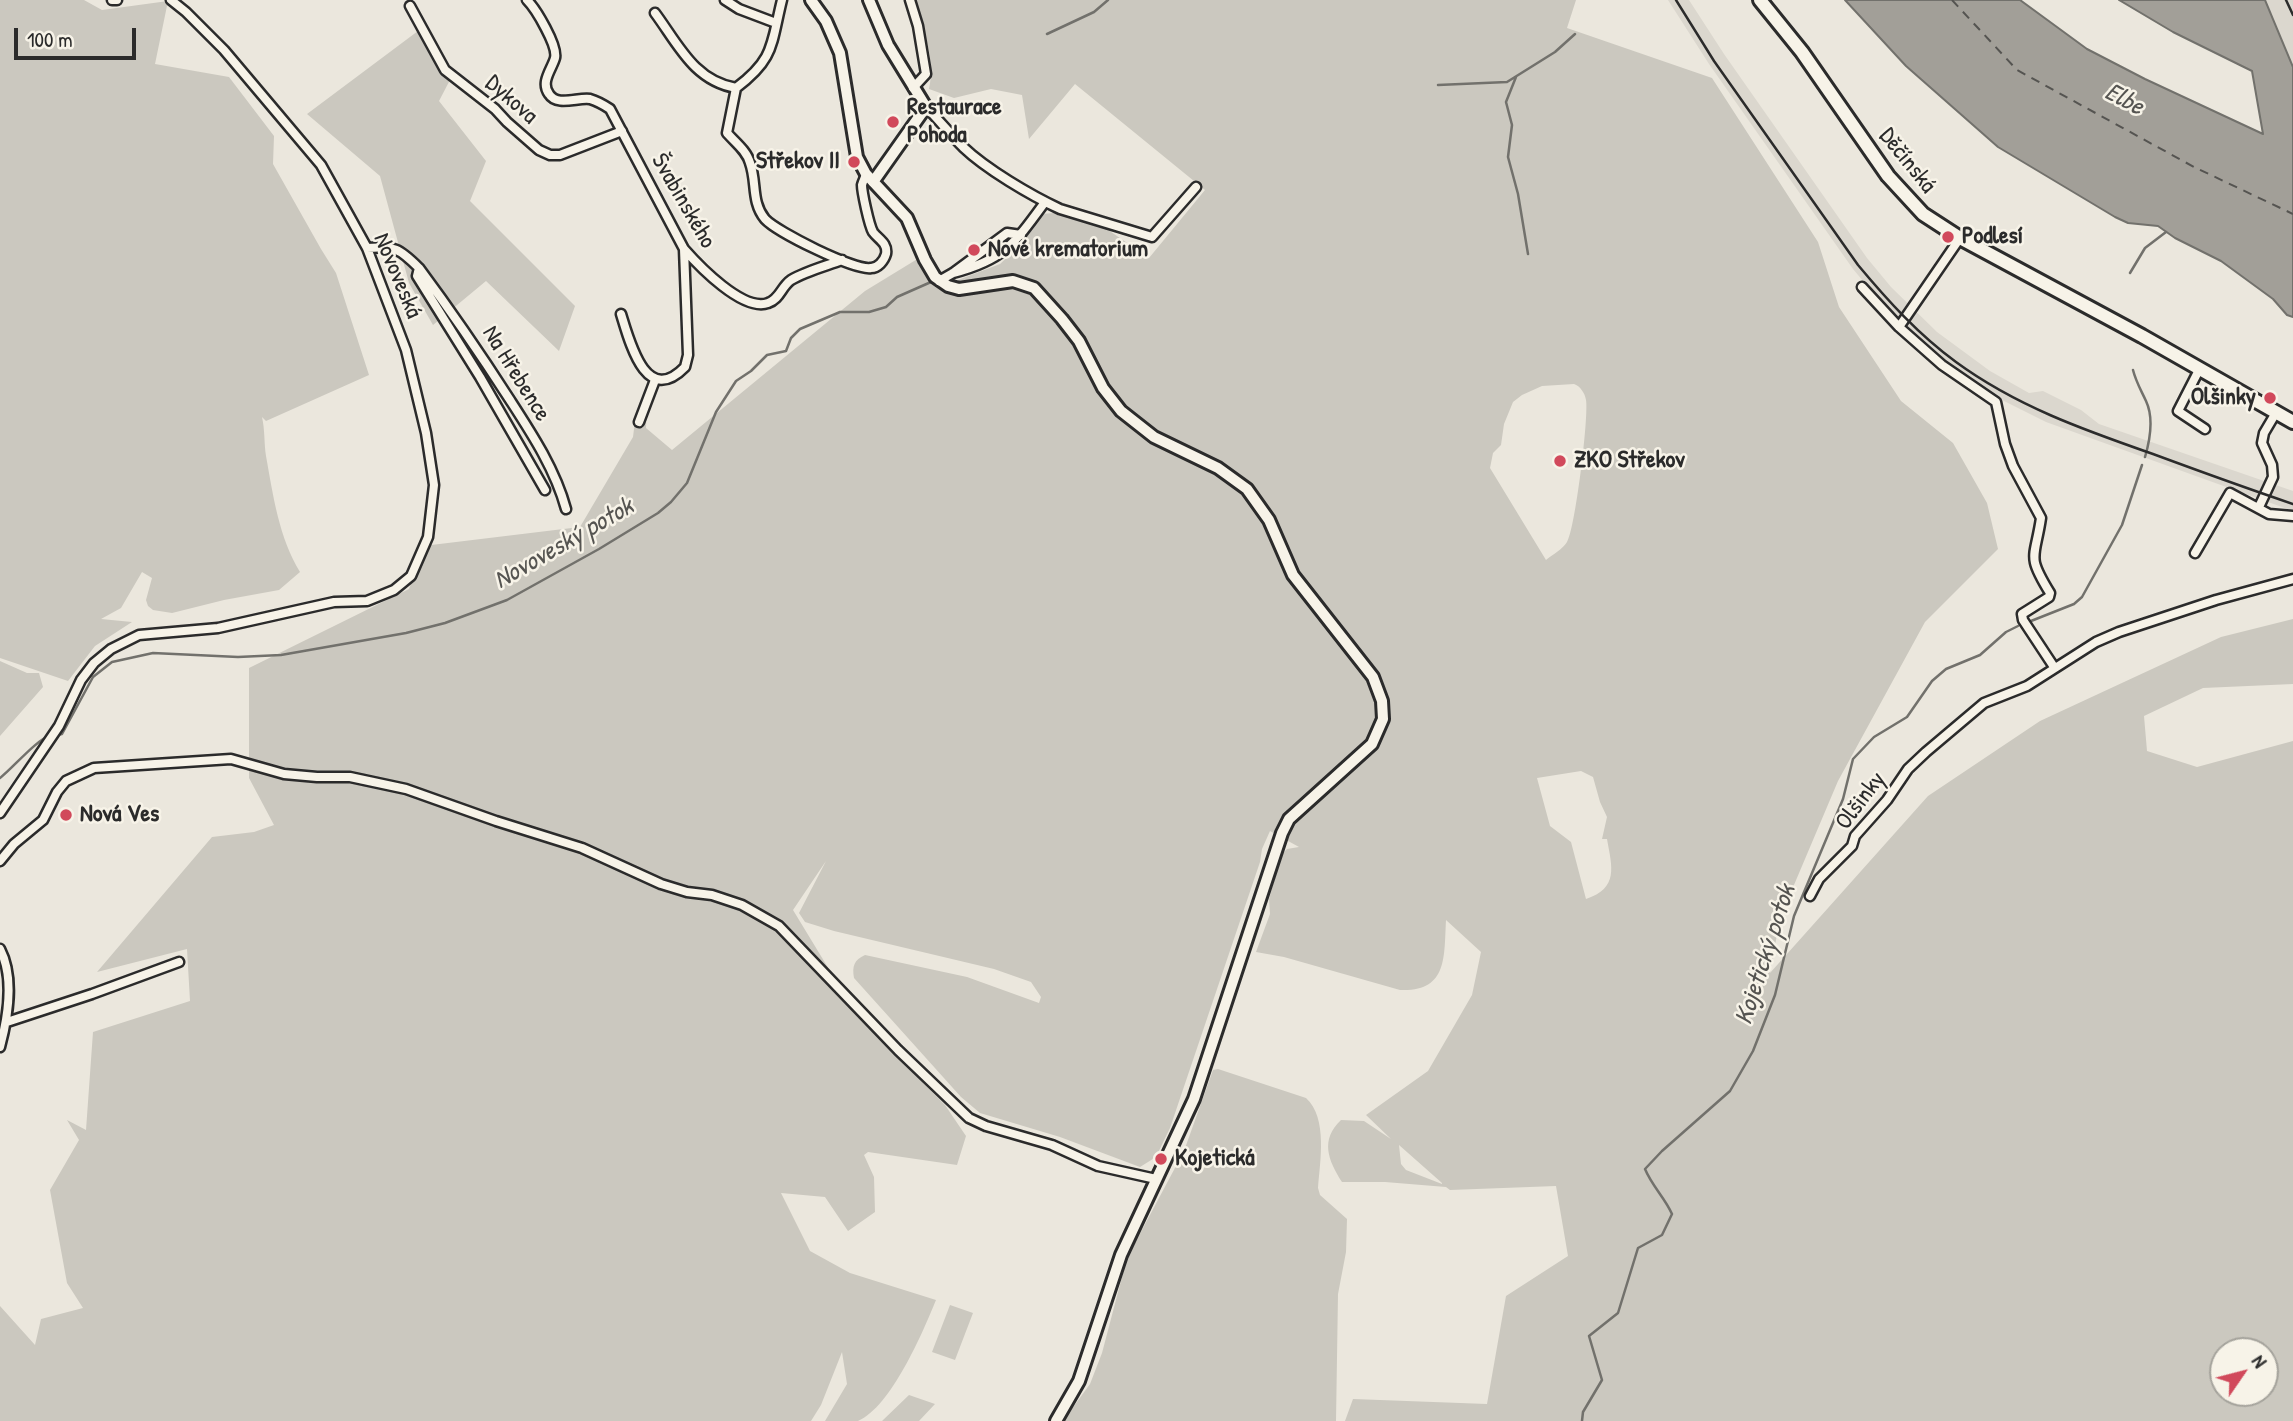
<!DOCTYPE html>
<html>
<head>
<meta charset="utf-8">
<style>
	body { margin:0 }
	#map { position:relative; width:2293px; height:1421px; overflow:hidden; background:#ebe7dd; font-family:"Patrick Hand",sans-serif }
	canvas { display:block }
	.north { position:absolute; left:2209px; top:1337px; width:70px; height:70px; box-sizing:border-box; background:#f7f3e8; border:2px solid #a5a39c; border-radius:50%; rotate:55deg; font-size:19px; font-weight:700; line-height:28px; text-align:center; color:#2b2b2b }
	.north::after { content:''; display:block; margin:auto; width:24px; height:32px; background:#d1495b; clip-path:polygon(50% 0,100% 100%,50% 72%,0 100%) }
	.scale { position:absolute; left:14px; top:28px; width:122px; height:32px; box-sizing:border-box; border:4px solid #2b2b2b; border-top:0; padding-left:9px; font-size:21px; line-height:24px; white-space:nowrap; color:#2b2b2b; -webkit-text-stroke:5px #f7f3e8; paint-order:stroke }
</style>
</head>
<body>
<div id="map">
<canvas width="2293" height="1421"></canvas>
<div class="north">N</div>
<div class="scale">100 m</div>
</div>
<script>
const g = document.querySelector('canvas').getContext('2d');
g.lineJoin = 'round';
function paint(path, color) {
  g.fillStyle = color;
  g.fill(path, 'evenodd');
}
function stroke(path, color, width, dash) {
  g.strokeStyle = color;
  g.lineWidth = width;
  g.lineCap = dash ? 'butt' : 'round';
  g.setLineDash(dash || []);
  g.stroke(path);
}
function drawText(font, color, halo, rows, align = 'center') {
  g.font = font + ' "Patrick Hand",sans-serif';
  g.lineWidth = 5;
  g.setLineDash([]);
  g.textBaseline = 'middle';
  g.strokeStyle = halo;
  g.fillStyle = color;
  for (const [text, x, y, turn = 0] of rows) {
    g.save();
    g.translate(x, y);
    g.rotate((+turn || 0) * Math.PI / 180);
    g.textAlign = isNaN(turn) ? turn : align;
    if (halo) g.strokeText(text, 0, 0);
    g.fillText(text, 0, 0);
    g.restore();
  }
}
paint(new Path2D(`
	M1668,0H1689L1724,54L1867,258L1891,287L1937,332L1990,371L2029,393L2043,391L2081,410L2099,424L2293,491V511L2046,422L1998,398L1952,368L1925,346L1878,299L1853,269L1709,64Z
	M2265,0H2293V67L2274,19Z`), '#dbd7ce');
paint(new Path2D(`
	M0,0H84L102,10L168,1L155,64L229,77L274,136L273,164L321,249L336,273L369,375L266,421L262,417C265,430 264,443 266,456C273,495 279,538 300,572L279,590L224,600L172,613L153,610L148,606L146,600L152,578L142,572L121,608L101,619L132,622L95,646L68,681L0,658Z
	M914,0H1576L1567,28L1712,78L1818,242L1839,307L1901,401L1953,443L1987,503L1998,549L1925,622L1838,781L1780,918L1770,973L1928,796L2040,721L2221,637L2293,619V684L2203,688L2144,716L2147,751L2197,767L2293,741V1421H1345L1353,1399L1487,1404L1506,1296L1568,1256L1556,1186L1450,1190L1446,1187L1385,1182H1342C1328,1160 1320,1140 1341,1120L1364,1121L1391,1139L1366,1115L1428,1071L1472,995L1481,952L1446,920C1444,957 1448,992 1400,990L1284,957L1256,952L1270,914L1269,899L1282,854L1287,849L1299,847L1270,831L1262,849L1260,862L1170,1128L1156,1157L1140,1167L1060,1137L980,1113L961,1097L854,978C852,966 854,960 865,955L967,977L1039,1003L1041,997L1031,982L994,969L834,931L805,922L799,913L826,861L793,910L858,1017L945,1105L966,1136L957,1165L868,1152L864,1155L874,1177L875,1212L848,1231L825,1197L781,1193L810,1251L850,1273L936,1300C923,1332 891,1407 858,1421C850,1421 834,1421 825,1421L847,1384L842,1352L821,1405L811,1421H0V1306L35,1345L41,1319L83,1308L67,1283L50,1190L79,1140L67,1120L86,1130L93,1032L190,1001L187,949L97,972L212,837L254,832L274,825L249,778V668L409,589L423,546L580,527L633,437L635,421L647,391L646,428L672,450L865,291L919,258L926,273L942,286L1000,264L1018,247L1042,214L1054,213L1101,225L1149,258L1205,190L1075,84L1029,139L1022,95L991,89L954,98L929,89C936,59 923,29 914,0ZM1574,384C1580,386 1585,393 1586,400C1589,416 1575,531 1567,542C1563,549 1552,555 1546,560L1490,468L1493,453L1501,445L1504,424L1513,402L1522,395L1542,386ZM1581,771L1593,777L1600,802L1607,817L1602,839H1607C1612,867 1619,888 1586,899L1571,842L1550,826L1537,778ZM1399,1145L1442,1183V1184L1406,1170L1401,1164ZM2223,1351H2265V1393H2223Z
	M422,28L451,78L439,101L486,161L470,201L575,306L559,351L486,281L433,325L409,283L380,176L307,114Z
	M0,661L27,673H39L43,687L0,736Z
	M1218,1069L1306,1098C1328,1118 1320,1162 1318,1188L1320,1195L1347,1219L1346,1252L1338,1294L1336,1421H1063L1090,1384L1102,1353L1127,1258L1184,1151L1213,1070Z
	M950,1305L973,1313L955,1360L932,1352Z
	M909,1395L935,1404L919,1421H882Z`), '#cbc8bf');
const water = new Path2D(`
	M1845,0H2020L2087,49L2145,79L2263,134L2252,71L2173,32L2119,0H2265L2293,67V317L2287,315L2273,299L2221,261L2175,238L2158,226L2128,223L2115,217L1998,147L1906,66Z`);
paint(water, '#a29f98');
stroke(water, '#72716c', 2);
stroke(new Path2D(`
	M1047,34L1094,12L1108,0
	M1516,77L1506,102L1512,125L1508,157L1518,194L1528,254
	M1438,85L1507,82L1555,52L1575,34
	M2130,273L2145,248L2166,232
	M2133,370C2136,382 2141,390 2146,401C2154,418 2150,440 2145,457
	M2031,621L2074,604L2082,597L2122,525L2142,465
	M57,735L62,734L93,677L112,662L153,653L238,657L281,655L406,633L445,623L507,600L599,549L658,513L671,502L687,483L716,412L736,381L751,371L767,355L786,351L791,338L800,329L840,312H869L886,307L897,297L931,282
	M0,778C13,768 37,739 50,736
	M1582,1421L1583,1412L1602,1380L1589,1336L1618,1313L1638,1248L1662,1235L1672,1214C1665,1198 1652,1186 1645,1169L1662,1151L1730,1091L1753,1051L1775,995L1794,916L1843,799L1853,759L1874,737L1907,717L1932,681L1946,669L1980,655L2006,632L2018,626`), '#72716c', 2.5);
stroke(new Path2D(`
	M1952,0L2017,70L2194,167L2293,214`), '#555451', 2, [9, 7]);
const minor = new Path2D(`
	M112,0H117
	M527,0C536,9 558,46 555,58C552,69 540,82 549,94C557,107 578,97 590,99C597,101 604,105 610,109L684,249C699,266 743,312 768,303C780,299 781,287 791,280C806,271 826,266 842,260
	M725,0L739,9L776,23
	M910,0L918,26L926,74L913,88
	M410,6L445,70L495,109L507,122L539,150L550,155H560L622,131
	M655,13C678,44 694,81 736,88
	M736,88L727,133C735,142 747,151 750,163C757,182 751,202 765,219C777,232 855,271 871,268C878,268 884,261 886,254C888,243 878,239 873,232C869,225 862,192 862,185C863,181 865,178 866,174
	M736,88C775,59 771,44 782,0
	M926,107C939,120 950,134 963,147C986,169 1030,195 1060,209L1152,237L1196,187
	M367,248C395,246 399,248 419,268L417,276L480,377L545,490
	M419,268C451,311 481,355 510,400C532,434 555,469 566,509
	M953,273C1004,260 1015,243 1045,202
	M939,281L953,273L1007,233L1021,235
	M1862,287L1899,327L1942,365L1996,402L2005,444L2013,466L2041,518C2035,559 2026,554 2050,593L2049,597L2022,614L2023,620L2054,667
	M621,314C630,343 646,407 685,367L688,355L684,249
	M1899,327L1960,238
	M2200,368L2178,411L2205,429
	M639,422L655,380
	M2259,507L2273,477L2272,465L2262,443L2264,433L2277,411
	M2195,553L2230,493L2269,514L2293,516
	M0,813L59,726L81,680L94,663L111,649L139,635L218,628L334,602L367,601L394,590L411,576L428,537L434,485L426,433L406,350L367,248L321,165L224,50L186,12L171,0
	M0,861L14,844L43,820L57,792L66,781L94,768L231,759L284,774L317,777H350L406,789L496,821L582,848L661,884L687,892L712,895L742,905L779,926L898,1050L969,1118L986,1126L1052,1145L1098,1166L1156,1179
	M1810,896L1819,879L1852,846L1855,836L1887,800L1908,769L1926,752L1984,703L2027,686L2096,642L2119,632L2216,600L2293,579
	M0,949C15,978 8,1017 0,1047
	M7,1022L92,994L179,962`);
const tertiary = new Path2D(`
	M811,0L826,21L840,53L857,157L866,174L907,218L925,260L935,277L948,286L959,289L1013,281L1034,288L1062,319L1079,341L1103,388L1121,411L1154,437L1218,468L1247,489L1269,520L1293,575L1373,677L1382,701L1383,719L1372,744L1289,819L1282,833L1194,1099L1121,1255L1079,1381L1056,1421
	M869,0L888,45L926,107L873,182`);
const secondary = new Path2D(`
	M1760,0L1802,52L1888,176L1923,214L1960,238L2142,336L2293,422`);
stroke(minor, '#2b2b2b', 13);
stroke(tertiary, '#2b2b2b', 16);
stroke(secondary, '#2b2b2b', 18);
stroke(minor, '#f7f3e8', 8);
stroke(tertiary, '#f7f3e8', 10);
stroke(secondary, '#f7f3e8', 12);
stroke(new Path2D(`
	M1676,0L1714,61L1858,265C1888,301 1919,335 1956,362C2016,406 2084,430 2153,454C2199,471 2246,488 2293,504
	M2286,0L2293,15`), '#2b2b2b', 2.5);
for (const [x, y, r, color] of [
	[893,122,7,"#d1495b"],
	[854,162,7,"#d1495b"],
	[1948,237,7,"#d1495b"],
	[974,250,7,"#d1495b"],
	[2270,398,7,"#d1495b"],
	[1560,461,7,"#d1495b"],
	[66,815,7,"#d1495b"],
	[1161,1159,7,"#d1495b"]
]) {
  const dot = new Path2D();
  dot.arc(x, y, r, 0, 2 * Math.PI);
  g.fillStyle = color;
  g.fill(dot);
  stroke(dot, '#f7f3e8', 2.5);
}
drawText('24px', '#2b2b2b', '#f7f3e8', [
	["Dykova",511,100,41],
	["Děčínská",1907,161,51],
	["Švabinského",683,201,60],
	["Novoveská",397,276,67],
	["Na Hřebence",516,374,58],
	["Olšinky",1861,801,-53]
]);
drawText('bold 24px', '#2b2b2b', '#f7f3e8', [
	["Restaurace",907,108],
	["Pohoda",907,136],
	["Střekov II",840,162,"right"],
	["Podlesí",1962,237],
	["Nové krematorium",988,250],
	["Olšinky",2256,398,"right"],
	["ZKO Střekov",1574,461],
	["Nová Ves",80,815],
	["Kojetická",1175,1159]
], 'left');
drawText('italic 26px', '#555451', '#f7f3e8', [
	["Elbe",2124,100,28],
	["Novoveský potok",564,544,-30],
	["Kojetický potok",1766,955,-72]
]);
</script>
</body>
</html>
